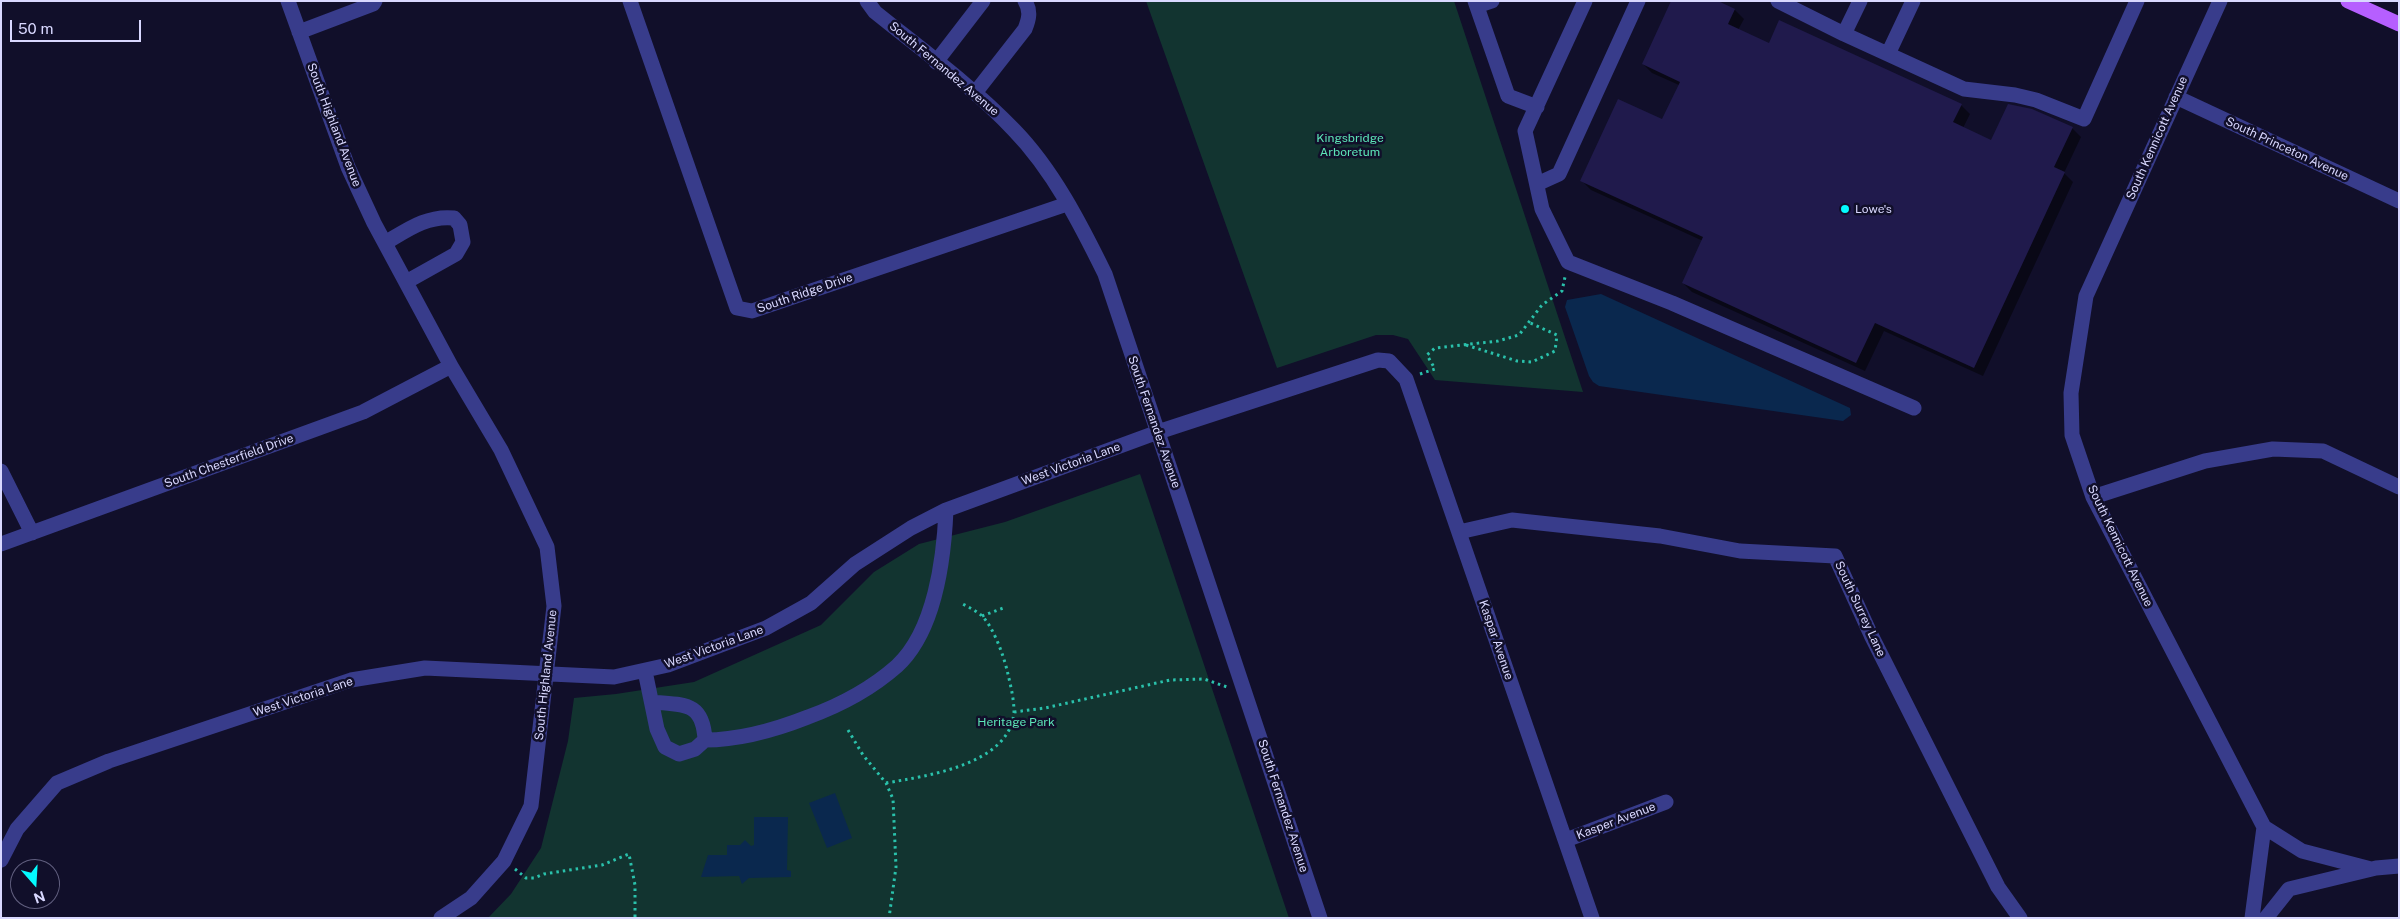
<!DOCTYPE html>
<html>
<head>
<meta charset="utf-8">
<style>
	body { margin:0 }
	#map { position:relative; width:2400px; height:919px; overflow:hidden; background:#110f2a; font-family:"Public Sans",sans-serif }
	canvas { display:block }
	.frame { position:absolute; inset:0; border:2px solid #d9d8ff; pointer-events:none }
	.north { position:absolute; left:10px; top:859px; width:50px; height:50px; box-sizing:border-box; background:#110f2a; border:1px solid #615f7f; border-radius:50%; rotate:161deg; font-size:14px; font-weight:700; line-height:20px; text-align:center; color:#d9d8ff }
	.north::after { content:''; display:block; margin:auto; width:18px; height:22px; background:#04fbff; clip-path:polygon(50% 0,100% 100%,50% 72%,0 100%) }
	.scale { position:absolute; left:10px; top:20px; width:131px; height:22px; box-sizing:border-box; border:2px solid #d9d8ff; border-top:0; padding-left:6px; font-size:15px; line-height:18px; white-space:nowrap; color:#d9d8ff; -webkit-text-stroke:4px #110f2a; paint-order:stroke }
</style>
</head>
<body>
<div id="map">
<canvas width="2400" height="919"></canvas>
<div class="frame"></div>
<div class="north">N</div>
<div class="scale">50 m</div>
</div>
<script>
const g = document.querySelector('canvas').getContext('2d');
g.lineJoin = 'round';
function paint(path, color) {
  g.fillStyle = color;
  g.fill(path, 'evenodd');
}
function stroke(path, color, width, dash) {
  g.strokeStyle = color;
  g.lineWidth = width;
  g.lineCap = dash ? 'butt' : 'round';
  g.setLineDash(dash || []);
  g.stroke(path);
}
function drawText(font, color, halo, rows, align = 'center') {
  g.font = font + ' "Public Sans",sans-serif';
  g.lineWidth = 5;
  g.setLineDash([]);
  g.textBaseline = 'middle';
  g.strokeStyle = halo;
  g.fillStyle = color;
  for (const [text, x, y, turn = 0] of rows) {
    g.save();
    g.translate(x, y);
    g.rotate((+turn || 0) * Math.PI / 180);
    g.textAlign = isNaN(turn) ? turn : align;
    if (halo) g.strokeText(text, 0, 0);
    g.fillText(text, 0, 0);
    g.restore();
  }
}
paint(new Path2D(`
	M1146,1H1454L1583,392L1435,380L1408,339L1393,335H1376L1277,368Z
	M1140,474L1289,918H488L511,894L541,848L568,741L574,698L616,694L694,682L821,625L874,572L919,544L1005,522Z`), '#123430');
paint(new Path2D(`
	M1601,294L1850,408L1851,415L1843,421L1599,386L1593,382L1589,376L1565,307L1567,300Z
	M835,793L852,838L827,848L809,803Z
	M754,817H788L787,870L791,871V877L749,878L742,884L739,876L701,877L708,855H727V845H740L745,840L751,846L754,845Z`), '#0a284e');
paint(new Path2D(`
	M1715,1L1735,10L1744,19L1738,30L1769,44L1961,105L1970,114L1963,128L1992,141L2072,128L2081,137L2064,173L2073,182L1983,376L1884,331L1865,371L1692,292L1683,283L1703,241L1591,190L1582,181L1663,121L1679,85L1652,73L1643,64Z`), '#0007');
paint(new Path2D(`
	M1671,1H1718L1735,9L1728,24L1769,43L1779,20L1962,104L1953,122L1991,140L2008,104L2032,109L2073,127L2054,167L2065,172L1974,368L1875,323L1856,363L1682,283L1703,237L1580,181L1618,99L1662,119L1680,82L1642,64Z`), '#201a4c');
stroke(new Path2D(`
	M1466,345L1517,361L1532,362L1555,351L1557,335L1528,322
	M1420,374L1435,369L1427,355L1435,348L1498,341L1519,335L1542,305L1562,291L1565,277
	M982,616L1006,607
	M1014,712L1045,708L1170,680L1204,679L1227,687
	M848,730L863,755L886,783L893,799L896,867L889,918
	M886,783C926,776 1010,765 1014,712C1014,698 1010,683 1007,670C1003,654 993,626 981,615C975,610 968,607 961,603
	M515,869L526,878H534L544,874L602,865L629,854L635,885V918`), '#2ac1ab', 3, [2.5, 4]);
stroke(new Path2D(`
	M288,1L348,167L374,223L451,366L501,450L547,547L554,606L531,806L504,861L471,898L441,918
	M630,1L737,308L752,311L1067,204
	M867,1L875,12C922,50 972,86 1014,130C1053,170 1081,225 1105,274L1320,918
	M1475,1L1508,96L1537,107
	M1585,1L1525,131L1542,209L1568,262L1672,303L1914,408
	M1778,1L1844,34L1964,89L2015,95L2036,100L2084,119L2137,1
	M2220,1L2086,296L2071,393L2072,435L2093,497L2264,827L2302,851L2371,869
	M1477,6L1492,1
	M299,32L373,4L375,1
	M1844,34L1860,1
	M1888,54L1913,1
	M936,62L983,1
	M975,93L1025,29C1029,19 1031,11 1025,1
	M2176,97L2399,201
	M1537,184L1559,174L1638,1
	M385,243C407,230 427,215 454,218L460,225L463,242L456,254L406,282
	M1,471L32,533
	M2093,497L2205,461L2273,449L2323,451L2399,487
	M1459,532L1512,520L1660,536L1740,551L1835,556L1871,635L1998,887L2020,918
	M1,544L363,412L451,366
	M645,671L657,729L665,747L679,754L695,749L705,740C703,701 683,705 652,702
	M705,740C741,740 775,730 808,717C841,705 871,689 897,666C935,631 944,558 946,510
	M1566,840L1666,802
	M1,860L17,829L57,783L109,761L351,680L425,668L614,677L668,665L766,628L811,603L855,564L911,528L946,510L1158,432L1378,360L1389,361L1406,379L1592,918
	M2252,918L2264,827
	M2266,918L2289,889L2376,868L2399,866`), '#383c8b', 15);
stroke(new Path2D(`
	M2348,1L2399,24`), '#b65fff', 15);
for (const [x, y, r, color] of [
	[1845,209,5,"#04fbff"]
]) {
  const dot = new Path2D();
  dot.arc(x, y, r, 0, 2 * Math.PI);
  g.fillStyle = color;
  g.fill(dot);
  stroke(dot, '#110f2a', 2);
}
drawText('12px', '#d9d8ff', '#110f2a', [
	["South Fernandez Avenue",944,69,40],
	["South Highland Avenue",334,125,69],
	["South Kennicott Avenue",2157,138,-66],
	["South Princeton Avenue",2287,149,25],
	["South Ridge Drive",805,293,-19],
	["South Fernandez Avenue",1154,422,71],
	["South Chesterfield Drive",229,461,-20],
	["West Victoria Lane",1071,464,-20],
	["South Kennicott Avenue",2120,546,64],
	["South Surrey Lane",1860,609,65],
	["Kaspar Avenue",1496,640,71],
	["West Victoria Lane",714,647,-20],
	["South Highland Avenue",546,675,-84],
	["West Victoria Lane",303,697,-18],
	["South Fernandez Avenue",1283,806,72],
	["Kasper Avenue",1616,821,-21]
]);
drawText('12px', '#5de6b8', '#110f2a', [
	["Kingsbridge",1350,138],
	["Arboretum",1350,152],
	["Heritage Park",1016,722]
]);
drawText('12px', '#d9d8ff', '#110f2a', [
	["Lowe's",1855,209]
], 'left');
</script>
</body>
</html>
